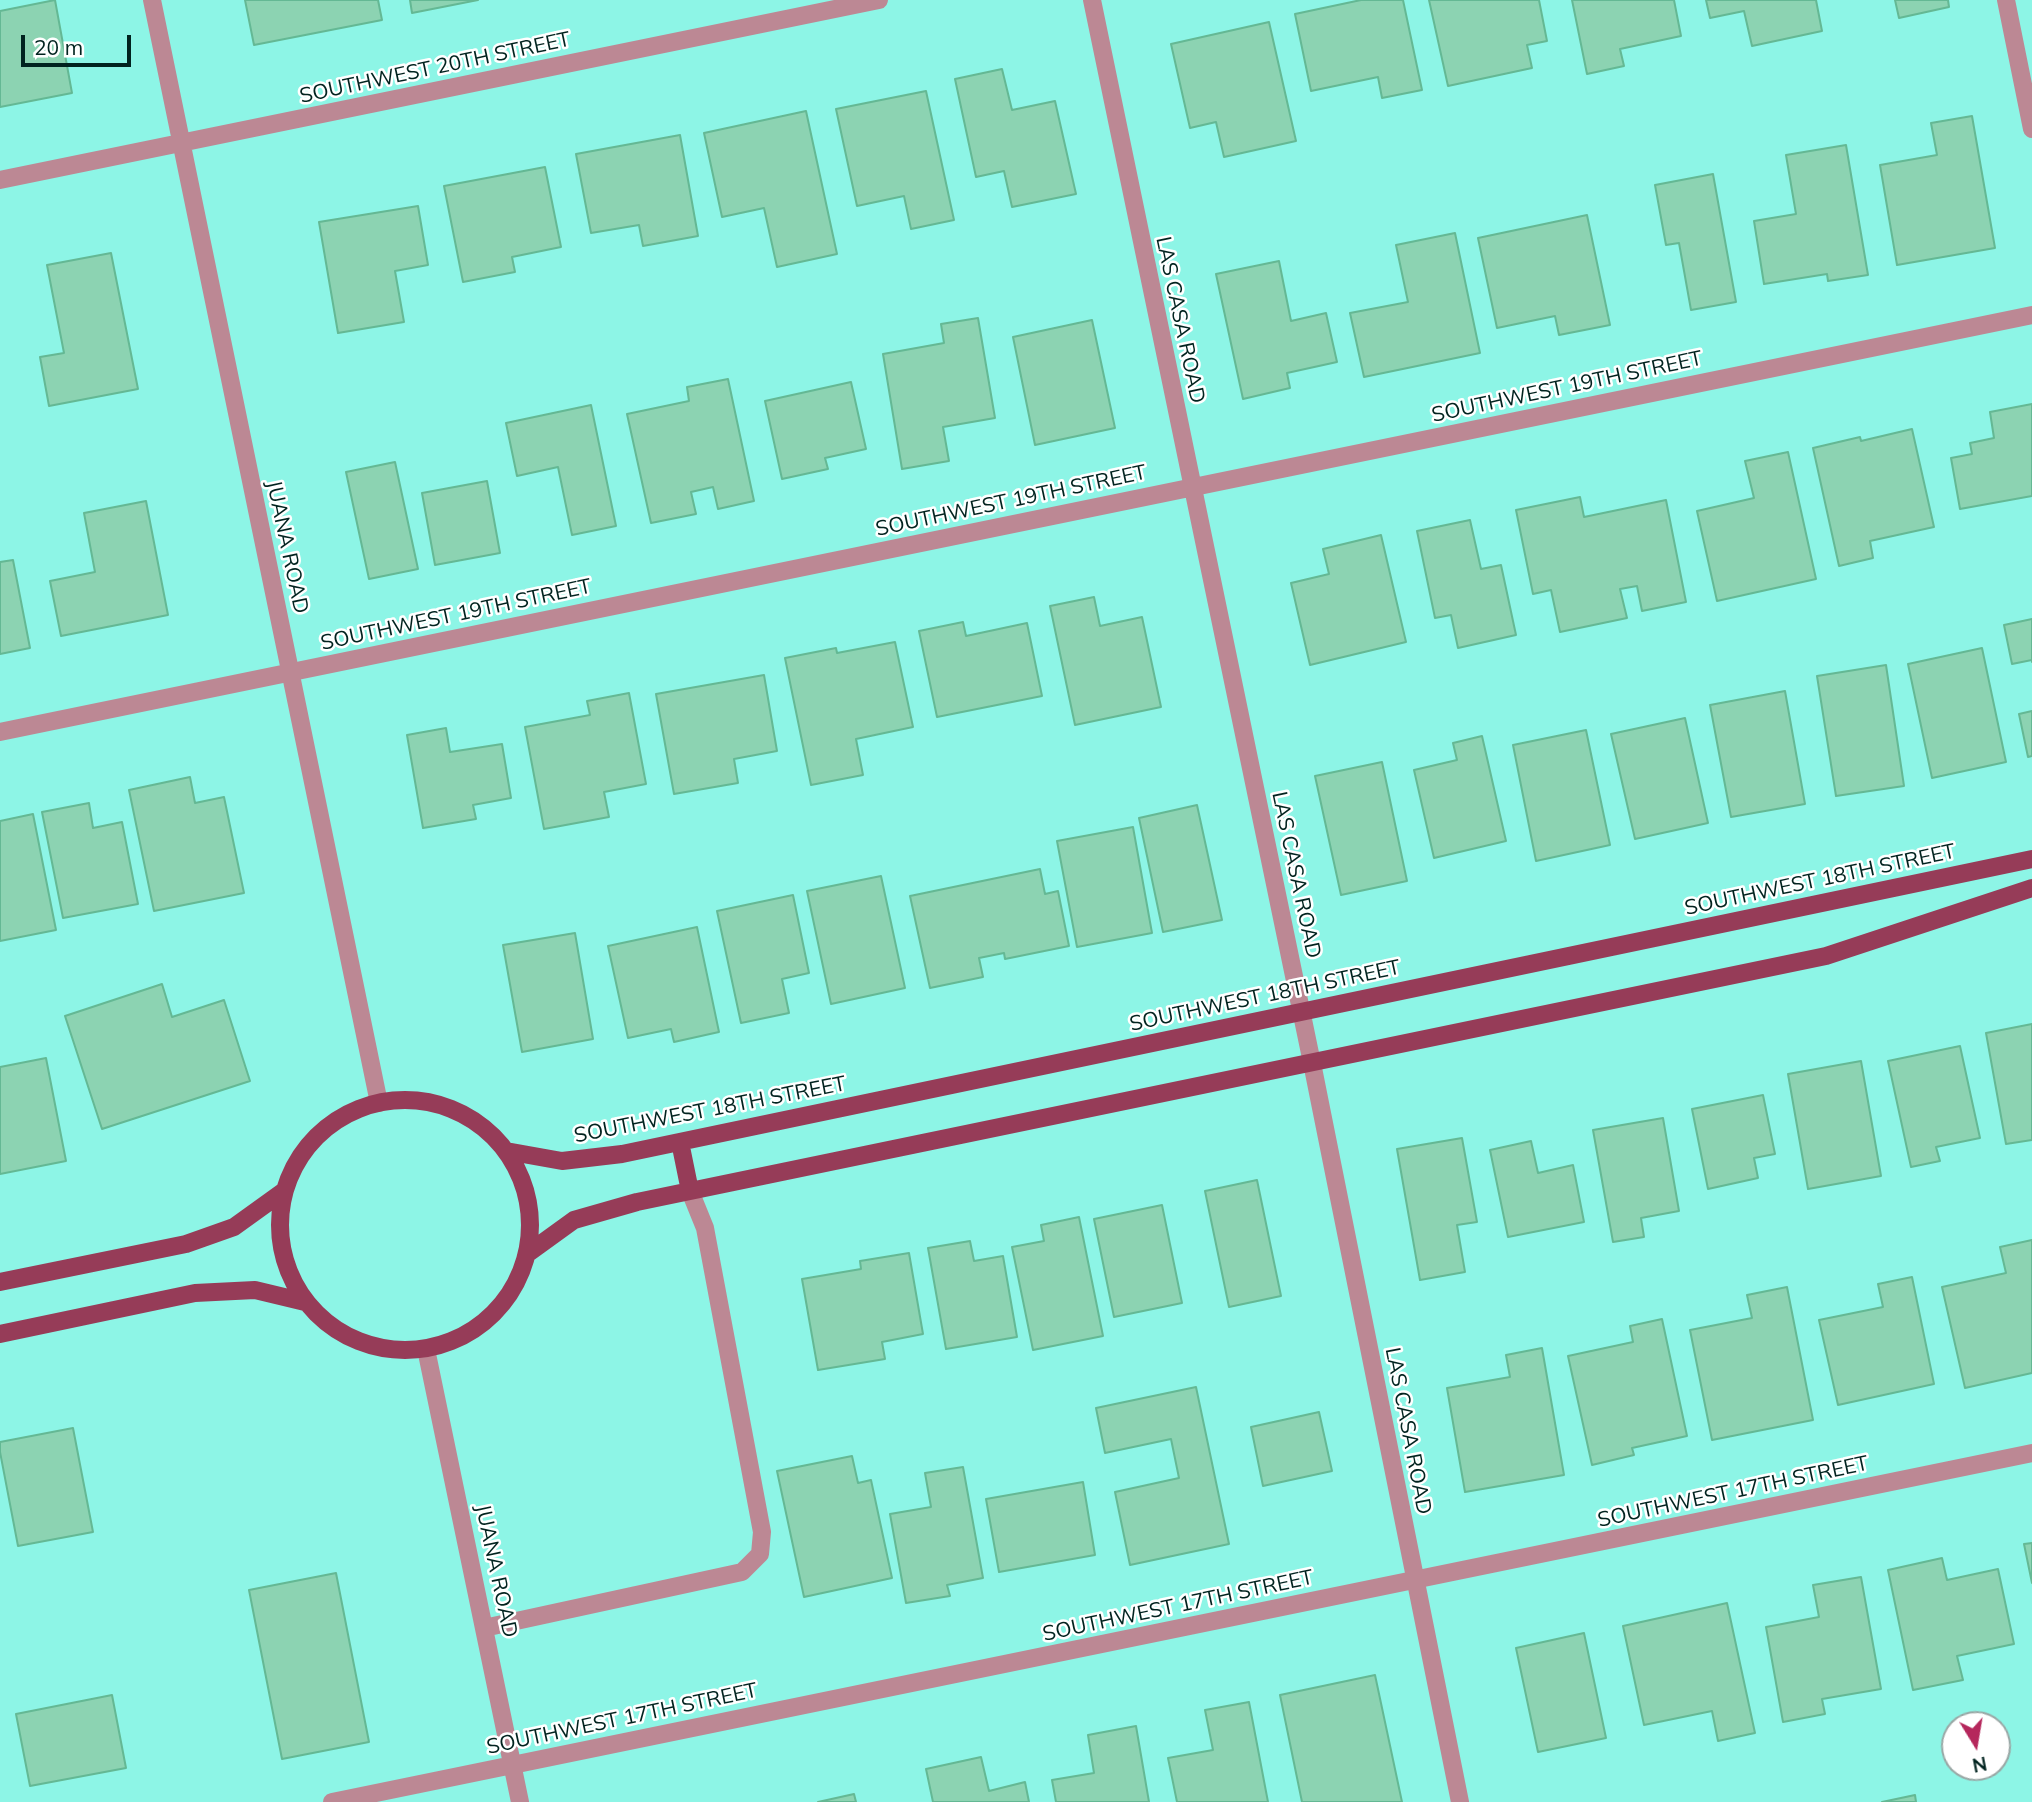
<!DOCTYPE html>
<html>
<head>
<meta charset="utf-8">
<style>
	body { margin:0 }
	#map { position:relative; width:2032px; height:1802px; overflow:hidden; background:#8df5e6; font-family:Mulish,sans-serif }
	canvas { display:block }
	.north { position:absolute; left:1941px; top:1711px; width:70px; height:70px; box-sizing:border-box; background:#fff; border:2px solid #99a7a5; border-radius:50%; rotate:169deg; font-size:19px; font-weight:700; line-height:28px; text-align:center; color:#01231f }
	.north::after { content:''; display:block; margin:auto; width:24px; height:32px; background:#b5275c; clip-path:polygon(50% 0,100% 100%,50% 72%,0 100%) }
	.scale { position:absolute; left:21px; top:35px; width:110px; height:32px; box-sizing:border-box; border:4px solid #01231f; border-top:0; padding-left:9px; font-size:21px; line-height:24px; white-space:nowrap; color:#01231f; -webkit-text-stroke:5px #fff; paint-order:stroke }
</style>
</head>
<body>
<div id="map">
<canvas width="2032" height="1802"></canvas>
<div class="north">N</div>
<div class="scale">20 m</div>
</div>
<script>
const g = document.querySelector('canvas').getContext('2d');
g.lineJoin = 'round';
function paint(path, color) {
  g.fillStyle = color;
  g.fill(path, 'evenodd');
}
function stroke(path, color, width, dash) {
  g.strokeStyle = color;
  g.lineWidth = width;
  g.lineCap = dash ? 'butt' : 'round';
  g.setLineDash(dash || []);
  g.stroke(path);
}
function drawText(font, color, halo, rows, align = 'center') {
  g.font = font + ' Mulish,sans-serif';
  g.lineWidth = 5;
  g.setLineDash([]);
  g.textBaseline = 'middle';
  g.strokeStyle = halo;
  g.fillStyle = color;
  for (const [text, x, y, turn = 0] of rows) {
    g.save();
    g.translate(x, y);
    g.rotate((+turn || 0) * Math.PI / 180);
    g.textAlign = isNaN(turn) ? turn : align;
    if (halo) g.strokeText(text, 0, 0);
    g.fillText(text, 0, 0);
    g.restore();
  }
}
const building = new Path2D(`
	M55,0L72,93L0,107V11Z
	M245,0H378L382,20L254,45Z
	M410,0H478L412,13Z
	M1361,0H1403L1422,90L1382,98L1378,77L1311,91L1295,14Z
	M1429,0H1539L1547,41L1527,45L1532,68L1448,86Z
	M1572,0H1674L1681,36L1620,49L1624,66L1587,74Z
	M1706,0H1816L1822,31L1752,46L1744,11L1710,18Z
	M1895,0H1948L1949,7L1899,18Z
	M1269,22L1296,141L1224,157L1216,122L1190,128L1171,44Z
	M1002,69L1012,110L1055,101L1076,194L1012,207L1004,171L976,177L955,79Z
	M926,91L954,220L911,229L904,196L857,206L836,109Z
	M806,111L837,254L777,267L764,208L722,217L704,133Z
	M1972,116L1995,248L1897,265L1880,165L1937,155L1931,123Z
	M680,135L698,236L643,246L639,225L591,233L576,154Z
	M1846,145L1868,275L1828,281L1827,274L1764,284L1754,221L1796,214L1786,155Z
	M545,167L561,247L512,257L515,272L463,282L444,186Z
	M1713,174L1736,302L1691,310L1679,243L1666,245L1655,185Z
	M418,206L428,265L395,271L404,322L338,333L319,222Z
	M1587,215L1610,325L1559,335L1555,316L1497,328L1478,238Z
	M1455,233L1480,353L1364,377L1350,313L1408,302L1396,245Z
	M111,253L138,389L49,406L40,357L64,353L47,265Z
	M1279,261L1291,321L1326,313L1337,362L1287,373L1290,388L1243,399L1216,274Z
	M978,318L995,418L943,427L949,461L902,469L883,354L944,343L941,324Z
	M1092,320L1115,428L1035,445L1013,337Z
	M728,379L754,501L718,509L713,487L691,492L696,514L651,523L627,414L689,401L687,387Z
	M851,382L866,449L825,458L828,469L782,479L765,401Z
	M2032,404V496L1960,509L1951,458L1972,454L1970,443L1994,438L1990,412Z
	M591,405L616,526L572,535L558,467L517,476L506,423Z
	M1912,429L1934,527L1870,541L1873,558L1839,566L1813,448L1860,437L1861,441Z
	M1788,452L1816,579L1717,601L1697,511L1754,498L1745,461Z
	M395,462L418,569L369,579L346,472Z
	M487,481L500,553L435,565L422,493Z
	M1580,497L1584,517L1666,500L1686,602L1642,611L1637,586L1620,589L1627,618L1560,632L1551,590L1533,594L1516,510Z
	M146,501L168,615L61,636L50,581L95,572L84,513Z
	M1470,520L1481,569L1501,565L1516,635L1458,648L1451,615L1435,618L1417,531Z
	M1381,535L1406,642L1310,665L1291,583L1329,574L1323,549Z
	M13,560L30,648L0,654V562Z
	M1094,597L1100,626L1142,617L1161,707L1075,725L1050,606Z
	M2032,619V662V660L2012,664L2004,625Z
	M963,622L966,636L1027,623L1042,696L937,717L919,631Z
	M895,642L913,727L856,739L863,775L811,785L785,658L836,648L837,653Z
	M1982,648L2006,762L1932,778L1908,664Z
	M1886,665L1904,786L1836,796L1817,676Z
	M764,675L777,751L734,759L738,783L674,794L656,694Z
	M1785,691L1805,804L1731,817L1710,705Z
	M629,693L646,784L604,792L609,817L544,829L525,727L590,715L587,701Z
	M2032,711V756L2028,757L2019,714Z
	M1685,718L1708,823L1635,839L1611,734Z
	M446,728L450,752L502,744L511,798L473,805L476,819L423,828L407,735Z
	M1586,730L1610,845L1536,861L1513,745Z
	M1482,736L1506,841L1434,858L1414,770L1457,760L1453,743Z
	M1382,762L1407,881L1341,895L1315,776Z
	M190,777L195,803L224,797L244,893L154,911L129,790Z
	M89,803L93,828L122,822L138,904L63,918L42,812Z
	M1197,805L1222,920L1163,932L1139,818Z
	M33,814L56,930L0,941V821Z
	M1133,827L1152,933L1077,947L1057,841Z
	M1040,869L1045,894L1058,891L1069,946L1005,959L1004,953L979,958L983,977L930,988L910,896Z
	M881,876L905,988L831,1004L807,891Z
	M793,895L809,973L782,979L789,1013L741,1023L717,911Z
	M697,927L719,1032L674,1042L671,1029L628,1038L608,946Z
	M575,933L593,1039L522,1052L503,945Z
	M162,984L172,1017L224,1000L250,1081L102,1129L65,1016Z
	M2032,1024V1140L2006,1144L1986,1033Z
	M1960,1046L1980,1138L1936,1147L1940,1161L1911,1167L1888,1061Z
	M46,1058L66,1161L0,1174V1067Z
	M1861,1061L1881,1176L1808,1189L1788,1074Z
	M1763,1095L1775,1154L1754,1158L1758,1178L1708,1189L1692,1109Z
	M1663,1118L1679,1211L1641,1218L1644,1237L1613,1242L1593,1130Z
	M1462,1138L1477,1222L1457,1225L1465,1272L1420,1280L1397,1149Z
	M1531,1141L1538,1173L1573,1165L1584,1222L1508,1237L1490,1150Z
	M1257,1180L1281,1296L1229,1307L1205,1191Z
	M1162,1205L1182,1303L1114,1317L1094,1219Z
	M1079,1217L1103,1336L1033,1350L1012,1247L1044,1241L1041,1225Z
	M2032,1240V1373L1965,1388L1942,1287L2006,1273L2000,1247Z
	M970,1241L974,1261L1003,1256L1017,1337L946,1349L928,1248Z
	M909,1253L923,1334L882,1342L885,1359L818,1370L802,1279L861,1269L860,1261Z
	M1912,1277L1934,1384L1838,1405L1819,1320L1883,1307L1878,1284Z
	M1787,1287L1813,1420L1712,1440L1690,1330L1752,1318L1747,1295Z
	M1662,1319L1687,1436L1632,1448L1634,1455L1592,1465L1568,1356L1633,1342L1630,1326Z
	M1542,1348L1564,1475L1465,1492L1447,1388L1510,1377L1506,1355Z
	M1196,1387L1229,1544L1130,1565L1115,1492L1179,1478L1171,1439L1105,1453L1096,1408Z
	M1319,1412L1332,1471L1263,1486L1251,1427Z
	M73,1428L93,1532L18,1546L0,1452V1442Z
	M852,1456L858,1483L871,1480L892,1578L804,1597L777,1471Z
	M963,1467L983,1578L947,1585L950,1596L906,1603L890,1514L931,1507L925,1473Z
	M1083,1482L1095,1555L999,1572L986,1499Z
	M2032,1543V1583L2024,1544Z
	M1942,1558L1947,1580L1998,1569L2014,1644L1957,1656L1963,1680L1913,1690L1888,1570Z
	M336,1573L369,1742L282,1759L249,1590Z
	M1861,1577L1881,1689L1822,1699L1825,1714L1783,1722L1766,1627L1819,1617L1813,1585Z
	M1727,1603L1755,1733L1718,1741L1712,1711L1644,1725L1623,1626Z
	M1584,1633L1606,1738L1538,1752L1516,1648Z
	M1375,1675L1402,1802H1302L1280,1695Z
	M112,1695L126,1768L30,1786L16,1714Z
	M1249,1702L1268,1802H1177L1168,1758L1213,1750L1205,1710Z
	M1136,1726L1149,1802H1056L1052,1780L1094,1773L1088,1735Z
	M981,1757L989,1791L1025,1782L1029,1802H933L926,1769Z
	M854,1794L856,1802H818Z
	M1915,1795L1916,1802H1882Z`);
paint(building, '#8cd3b2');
stroke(building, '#64b894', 2);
stroke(new Path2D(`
	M152,0L379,1103
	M1092,0L1312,1063L1460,1802
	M2006,0L2032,129
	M0,180L879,0
	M0,732L2032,315
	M426,1349L520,1802
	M484,1628L742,1572L760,1554L762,1532L705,1228L690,1191
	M332,1802L2032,1453`), '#bc8894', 18);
stroke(new Path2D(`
	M280 1225a125 125 0 1 1 250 0a125 125 0 1 1-250 0Z
	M680,1142L690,1191
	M506,1151L562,1161L622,1154L2032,859
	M527,1254L574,1220L637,1202L1826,956L2032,888
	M0,1282L186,1244L234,1227L284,1191
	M0,1334L195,1293L255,1290L305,1302`), '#963c58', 18);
drawText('21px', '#01231f', '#fff', [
	["SOUTHWEST 20TH STREET",435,68,-12],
	["LAS CASA ROAD",1180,320,78],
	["SOUTHWEST 19TH STREET",1567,387,-12],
	["SOUTHWEST 19TH STREET",1011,501,-12],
	["JUANA ROAD",287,547,78],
	["SOUTHWEST 19TH STREET",456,615,-12],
	["LAS CASA ROAD",1296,875,78],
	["SOUTHWEST 18TH STREET",1820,880,-12],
	["SOUTHWEST 18TH STREET",1265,996,-12],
	["SOUTHWEST 18TH STREET",710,1110,-11],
	["LAS CASA ROAD",1408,1431,79],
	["SOUTHWEST 17TH STREET",1733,1492,-12],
	["JUANA ROAD",496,1571,78],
	["SOUTHWEST 17TH STREET",1178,1606,-12],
	["SOUTHWEST 17TH STREET",622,1719,-12]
]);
</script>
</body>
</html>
